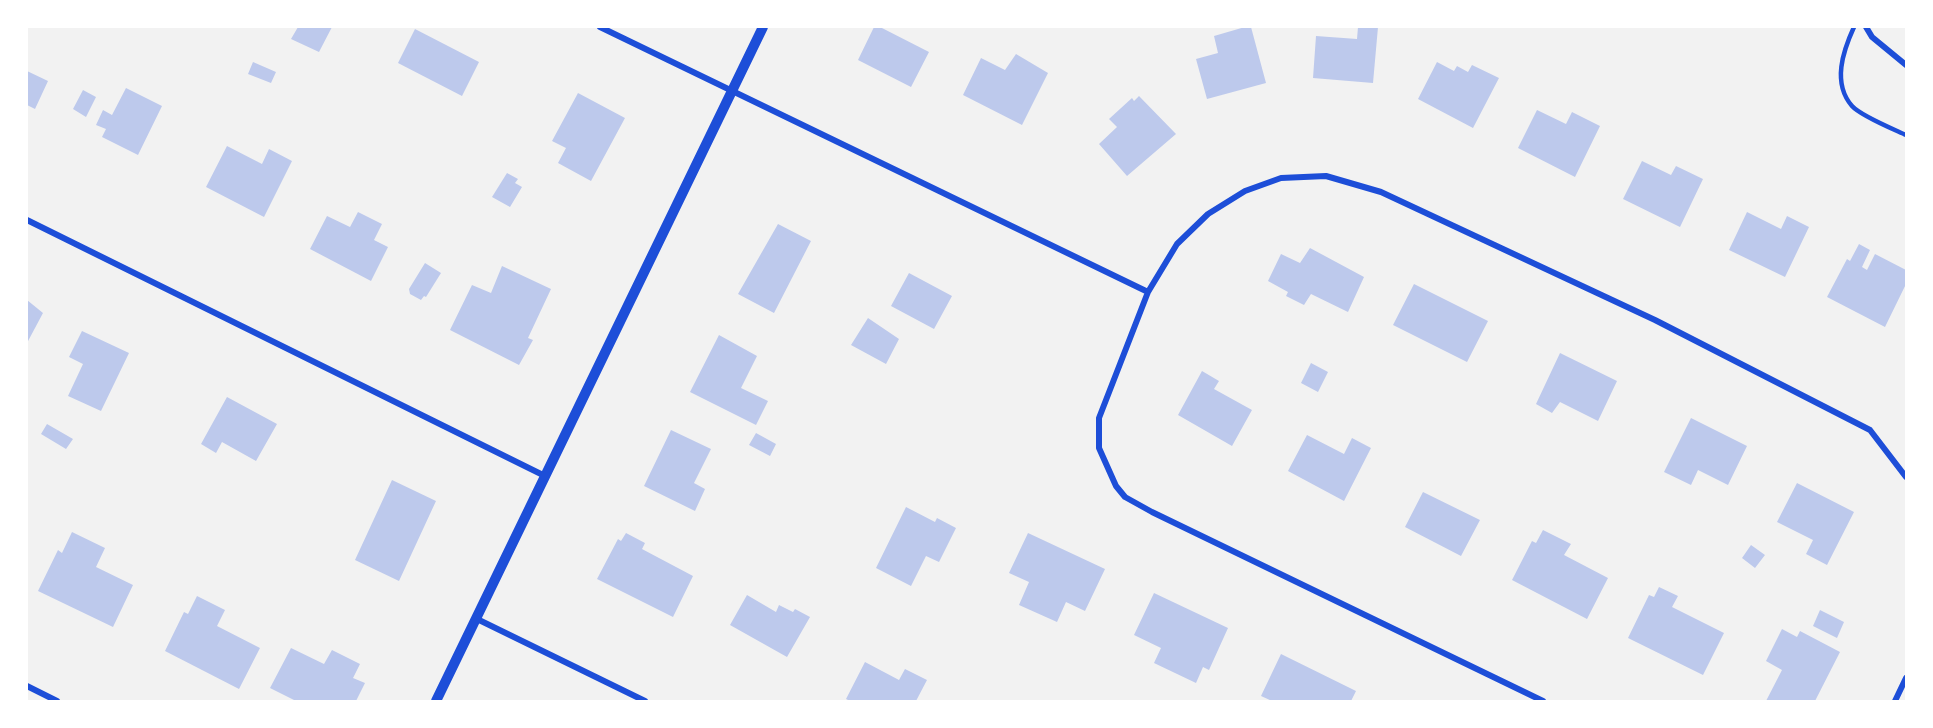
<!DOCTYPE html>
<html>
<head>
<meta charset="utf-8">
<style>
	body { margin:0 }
	#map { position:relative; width:1933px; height:728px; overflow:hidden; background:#f2f2f2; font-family:Barlow,sans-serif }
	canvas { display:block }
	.frame { position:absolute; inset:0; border:28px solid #fff; pointer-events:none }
</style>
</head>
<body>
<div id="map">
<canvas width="1933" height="728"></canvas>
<div class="frame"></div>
</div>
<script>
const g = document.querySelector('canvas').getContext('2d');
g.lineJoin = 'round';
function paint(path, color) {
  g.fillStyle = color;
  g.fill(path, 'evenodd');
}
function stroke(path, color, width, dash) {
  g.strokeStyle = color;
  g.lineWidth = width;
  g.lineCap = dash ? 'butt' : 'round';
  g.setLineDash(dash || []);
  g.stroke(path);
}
paint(new Path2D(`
	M298,27H332L319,52L291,39Z
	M874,27H880L929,52L911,87L858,60Z
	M1245,27H1251L1266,83L1207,99L1196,59L1218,53L1214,36Z
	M1358,27H1378L1373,83L1313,78L1316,36L1357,39Z
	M415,29L479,62L462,96L398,63Z
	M1016,54L1048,73L1022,125L963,95L981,58L1005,70Z
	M253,62L276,72L271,83L248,74Z
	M1437,62L1454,71L1457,66L1468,72L1472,65L1499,78L1473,128L1418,99Z
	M27,71L48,81L35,109L27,105Z
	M126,88L162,106L138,155L102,137L106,129L96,125L103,110L112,115Z
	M83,90L96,97L86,117L73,109Z
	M578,93L625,118L591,181L558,163L566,148L552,141Z
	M1139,96L1176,134L1127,176L1099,144L1117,127L1109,119L1132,98L1134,101Z
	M1537,110L1566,124L1572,112L1600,126L1575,177L1518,148Z
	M227,146L262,164L269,149L292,161L264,217L206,187Z
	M1642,161L1671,175L1676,166L1703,179L1680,227L1623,199Z
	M507,173L518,179L515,183L522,187L510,207L492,197Z
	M358,212L382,224L374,240L388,247L371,281L310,249L327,216L350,227Z
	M1747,212L1781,229L1787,216L1809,227L1785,277L1729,250Z
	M778,224L811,241L774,313L738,294Z
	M1859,244L1870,250L1862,267L1867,270L1875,254L1906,270V284L1885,327L1827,297L1847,259L1850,261Z
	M1310,248L1364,277L1348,312L1311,294L1304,305L1286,296L1288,292L1268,281L1281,254L1300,263Z
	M425,263L441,273L426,297L424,296L421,300L410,294L409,289Z
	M502,266L551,289L528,338L533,340L519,365L450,330L472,285L491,293Z
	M909,273L952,296L934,329L891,306Z
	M1414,284L1488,321L1467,362L1393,325Z
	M27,300L43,313L27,343Z
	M868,318L899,339L886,364L851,345Z
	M82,331L129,353L101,411L68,396L83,364L69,357Z
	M719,335L757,356L741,388L768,401L756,425L690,392Z
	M1560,353L1617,381L1598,421L1560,402L1552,413L1536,404Z
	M1311,363L1328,372L1318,392L1301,383Z
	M1202,371L1219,381L1214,389L1252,410L1232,446L1178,415Z
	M227,397L277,424L256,461L222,442L216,453L201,444Z
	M1691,418L1747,446L1728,485L1698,470L1691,485L1664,472Z
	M47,424L73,439L66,449L41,434Z
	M671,430L711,449L694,483L705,489L695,511L644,486Z
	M756,433L776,444L770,456L749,445Z
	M1307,435L1344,454L1352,438L1371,448L1344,501L1288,471Z
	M392,480L436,501L399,581L355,560Z
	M1797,483L1854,512L1827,565L1806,554L1813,540L1777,522Z
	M1423,492L1480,520L1461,556L1405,527Z
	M906,507L935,522L937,518L956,528L939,562L926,556L911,586L876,568Z
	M1543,530L1571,544L1564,555L1608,578L1587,619L1512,580L1532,541L1536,543Z
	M72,532L105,548L96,567L133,585L113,627L38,591L58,550L62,553Z
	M626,533L645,543L642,549L693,576L673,617L597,579L618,539L621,541Z
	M1028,533L1105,569L1085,611L1066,602L1057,622L1019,605L1029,582L1009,573Z
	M1751,545L1765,555L1755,568L1742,558Z
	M1659,587L1678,596L1672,607L1724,633L1703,675L1628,638L1649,595L1654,597Z
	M1154,593L1228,628L1209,670L1203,667L1196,683L1154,663L1161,648L1134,635Z
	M747,595L776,612L779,605L793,612L795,609L810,617L787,657L730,625Z
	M197,596L225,610L217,626L260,648L239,689L165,651L184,612L188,614Z
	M1820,610L1844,622L1837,638L1813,626Z
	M1782,629L1797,637L1800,631L1840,652L1815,701H1766L1782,670L1766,661Z
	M291,648L324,664L332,650L360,664L353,678L365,683L356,701H296L270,688Z
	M1281,654L1356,691L1351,701H1272L1261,696Z
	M865,662L899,680L905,669L927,680L916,701H850L846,699Z`), '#bdc9ec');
stroke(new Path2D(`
	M1854,27C1843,51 1832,83 1852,106C1861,116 1893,129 1906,135`), '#1d4ed8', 4.5);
stroke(new Path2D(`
	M600,27L1148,292
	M1866,27L1872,37L1906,65
	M27,220L545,476
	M477,619L645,701
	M27,686L57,701
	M1543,701L1152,512L1125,497L1116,486L1099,448V418L1148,292L1177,244L1208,214L1245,191L1281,178L1326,176L1381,192L1655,320L1870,430L1906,477
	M1895,701L1906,678`), '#1d4ed8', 6);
stroke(new Path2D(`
	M436,701L763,27`), '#1d4ed8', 10);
</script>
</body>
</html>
